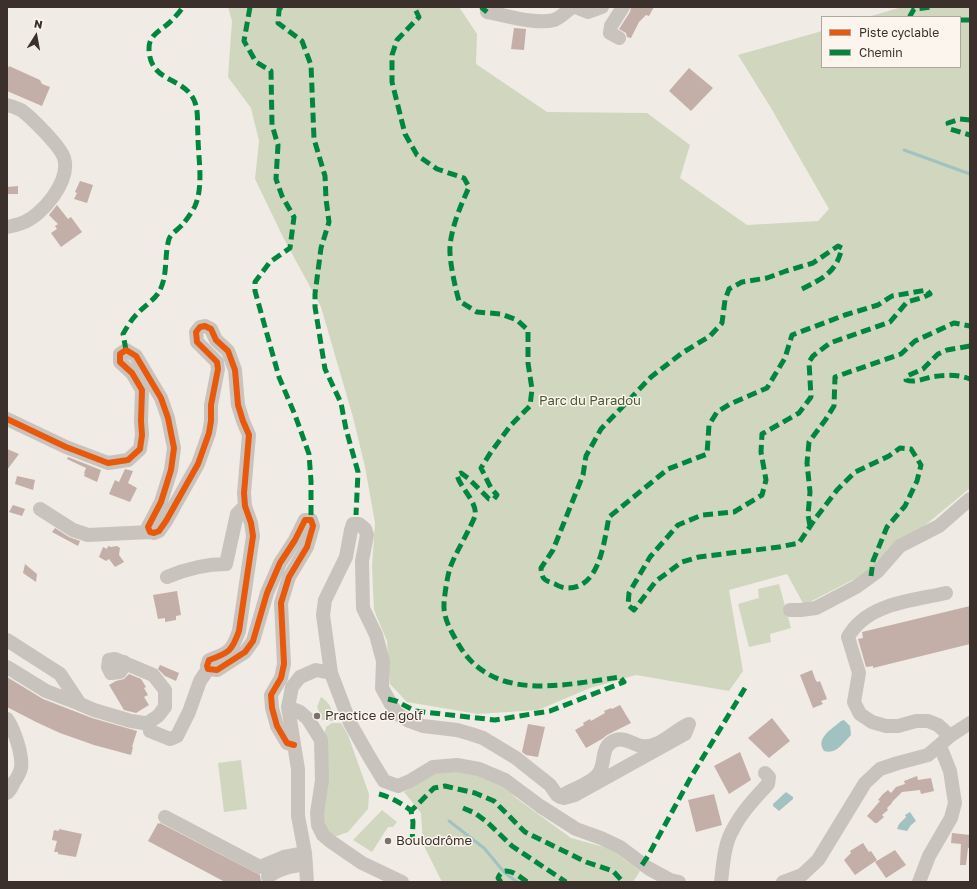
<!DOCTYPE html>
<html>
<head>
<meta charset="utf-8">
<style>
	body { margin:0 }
	#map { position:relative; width:977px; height:889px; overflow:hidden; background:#f0ebe5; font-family:"Golos Text",sans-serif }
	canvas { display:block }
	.frame { position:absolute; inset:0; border:8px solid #3b302b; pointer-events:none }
	.legend { position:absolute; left:821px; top:16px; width:140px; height:52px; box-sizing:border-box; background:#fbf5ee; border:1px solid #aea6a0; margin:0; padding:5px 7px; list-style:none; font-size:12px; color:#3b302b }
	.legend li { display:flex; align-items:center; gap:8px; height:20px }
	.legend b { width:20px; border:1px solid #aea6a0 }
	.north { position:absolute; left:16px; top:16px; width:40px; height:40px; -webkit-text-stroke:3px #fbf5ee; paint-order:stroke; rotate:11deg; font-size:11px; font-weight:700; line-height:16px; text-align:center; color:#3b302b }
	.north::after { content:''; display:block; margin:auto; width:14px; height:18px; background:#3b302b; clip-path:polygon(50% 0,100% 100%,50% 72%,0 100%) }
</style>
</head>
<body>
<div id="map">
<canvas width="977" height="889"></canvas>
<div class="frame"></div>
<ul class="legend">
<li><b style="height:5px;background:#e8590c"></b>Piste cyclable</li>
<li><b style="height:5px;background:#00873e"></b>Chemin</li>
</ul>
<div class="north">N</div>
</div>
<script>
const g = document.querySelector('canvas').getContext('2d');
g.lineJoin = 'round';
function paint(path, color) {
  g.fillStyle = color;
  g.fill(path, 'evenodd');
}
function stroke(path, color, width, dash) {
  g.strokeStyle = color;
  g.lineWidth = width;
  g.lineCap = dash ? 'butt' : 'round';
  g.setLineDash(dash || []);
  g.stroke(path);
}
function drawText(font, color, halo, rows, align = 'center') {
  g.font = font + ' "Golos Text",sans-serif';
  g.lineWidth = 3;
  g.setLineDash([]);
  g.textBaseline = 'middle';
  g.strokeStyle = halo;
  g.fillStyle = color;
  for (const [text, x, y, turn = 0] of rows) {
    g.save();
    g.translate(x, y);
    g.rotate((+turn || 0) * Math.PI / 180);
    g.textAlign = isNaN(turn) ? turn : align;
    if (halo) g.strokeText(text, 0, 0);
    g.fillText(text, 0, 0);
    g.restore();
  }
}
paint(new Path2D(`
	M228,7H459L477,34L476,64L547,112L647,113L690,145L680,178L747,225L818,221L829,209L771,108L738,55L822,31V67H960V17H868L902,7H970V488L917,532L864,574L804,605L787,574L729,590L743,671L729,691L636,675L590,688L538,710L478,714L407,702L390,684L387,641L374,610L372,566L375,523L365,467L353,417L321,307L283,237L255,179L259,141L251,108L228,77L232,21Z
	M779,584L791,628L770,634L771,642L749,647L738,604L759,598L758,589Z
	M321,697C330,703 333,710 334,721L322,720L317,707Z
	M332,723H341L348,735L369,794L368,809L348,832L334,837L326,831L322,807L324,735L326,727Z
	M241,760L247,809L224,812L218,763Z
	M439,771L472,772L505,787L516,798L571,838L611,849L640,871L633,882H442L423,844L421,813L404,792Z
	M382,810L397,822L393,827H388L372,852L353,840Z`), '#d1d6bf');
paint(new Path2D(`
	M844,720L850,726L851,735C843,743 836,755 824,751C815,738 832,729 841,721Z
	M786,792L793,797V799L779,811L773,806V804Z
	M910,812L916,821L911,825L907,831L897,829L899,824L906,817L905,815Z`), '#a1c2c1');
stroke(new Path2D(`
	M904,150L970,174
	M449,821L484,848L504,872L517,882`), '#a1c2c1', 3);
paint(new Path2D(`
	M631,7H654L649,16L646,15L639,22L631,38L627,37L626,33L619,29L630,12Z
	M514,28L526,29L524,50L511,49Z
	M9,66L40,80L42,84L50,87L42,106L7,91V70Z
	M689,68L713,88L691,111L669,91Z
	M80,181L93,185L87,203L74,199L77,193L75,192Z
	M18,186V194H7V187Z
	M57,205L68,219L71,217L82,232L61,247L51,233L57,229L55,226L58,224L49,215Z
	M7,449L19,454L7,470Z
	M68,457L101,470L97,482L84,476L85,474L84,473L86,468L67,459Z
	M125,469L133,471L128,483L137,488L130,502L109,494L115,480L119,482Z
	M17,476L35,480L33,490L15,484Z
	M13,505L25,509L22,516L9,512Z
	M55,528L69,537L80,541L78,546L52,532Z
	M108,546L111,547L117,546L120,548L119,555L124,562L115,567L109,559L106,561L99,557L103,547L107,549Z
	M25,564L37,574L36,582L23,573Z
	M177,591L181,615L176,616V620L165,622V618L158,619L153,595Z
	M970,606V644L873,668V666L866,667L858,639L863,638L862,632Z
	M160,665L179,673L176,681L165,676L158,669Z
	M812,670L816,681L818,682L820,681L827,699L821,701L823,704L813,708L800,675Z
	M129,674L141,679L146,687L144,688L148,695L144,697L149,705L136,713L124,710L109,685L116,681L124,679Z
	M7,677L43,699L92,718L137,731L132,747H133L131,755L94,745L60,733L36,722L7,707Z
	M620,705L631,723L607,735L602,739L586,748L575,730L584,725L583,723L590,719L591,721L605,713L604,711L611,708L612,709Z
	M772,718L790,741L769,758L748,738Z
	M528,724L545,727L538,757L526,755L522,752Z
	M740,752L751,780L729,794L714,766Z
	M917,776L918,780L931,778L934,791L921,794L920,790L902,792L892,802V803L887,808L888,810L882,815L884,817L877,823H875L867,816L880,801L878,800L883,794L888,790L891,793L896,787L905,784L904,781Z
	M714,794L722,825L696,832L688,800Z
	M158,823L159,824L160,823L260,875L261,882H225L148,841Z
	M59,829L82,834L76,857L58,854V852H54L57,841L52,840L54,830L59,831Z
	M952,833L970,835V848H968L966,865H960L961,844L951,843Z
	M863,843L869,852L871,851L877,860L855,875L844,860L851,853L850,851Z
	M895,850L906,865L886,878L875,862Z`), '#c3afa7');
stroke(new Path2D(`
	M576,7L588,12L602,7
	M487,12C506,15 535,25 554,20C560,18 567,11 572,7
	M619,38L610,33L611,26L623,7
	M7,105C12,106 17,108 21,110C31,117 61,147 64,158C71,181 42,216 22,223C17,225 12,226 7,227
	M7,419L66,447L108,463L128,460L140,449L142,435L141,421L142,390L132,373L120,362V354L126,350L136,356L161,398L168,418L174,448L171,470L161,502L148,527L150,532L154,533L159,531L166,521L198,464L209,433L211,421V405L218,369L217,362L197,342L196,332L200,327L205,326L211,329L216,340L228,351L235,370L238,405L243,421L249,435L244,493L245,506L251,523L253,536L239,631C232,651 229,653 209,660L207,666L208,669L217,670L245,652L253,641L267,593L280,563L295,540L305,520H311L313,526L307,547L289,577L281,603L284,664L281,678L271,695L272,708L277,726L287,743L294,745
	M40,509L73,530L88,535L150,532
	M167,577C186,569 205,564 226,564L237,514L245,506
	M946,593C912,601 867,603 848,637L859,673L854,702L860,714L872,722L886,726H898L916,721H928L938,725L950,736
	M790,610H801L816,608L856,587L878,571L900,546L939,526L970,499
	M7,640L60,674L80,704L94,710L131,721L144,723L149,722L158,716L165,707V690L153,675L115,659L109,660L108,667L111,673L120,672L122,669L124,662
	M7,667L46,691L80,704
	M331,673L323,615L325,600L346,557L351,530L353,524H359L365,529L367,535L362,561L363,608L376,635L383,661L382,688L396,713L409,721L423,726L457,730L471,734L483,738L516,758L550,785L557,795L560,797L564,798L575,795L685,734L689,724C674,730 661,748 642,746C633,745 626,737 616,740C600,745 606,762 599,773C592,784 571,789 560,797
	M288,707L300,712L308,719L321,740L322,780L317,813L318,825L323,835L330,841L362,863L402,882
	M7,719C14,729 23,755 21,768C20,773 17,778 14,782C12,786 11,790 7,793
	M149,722L150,731L170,739L177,736L189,712L200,681L208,669
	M165,817L260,867L284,857L305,853
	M268,877C279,868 293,866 306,864
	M307,882L305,853L298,816V769L288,707L292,687L300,677L316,670L331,673L350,723L370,758L384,781L398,786L410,781L433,767L457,765L479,769L505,780L540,806L576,829L601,838L620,847L648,868L670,880L679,882
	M721,882C723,866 724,845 732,831C741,813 755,798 768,784L769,777L765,773
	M783,882L802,875L818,860L865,783L880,769L898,763L928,755L950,736L970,723
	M919,882L929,856L951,818L955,803L950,771L940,746`), '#c9c3be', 14);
stroke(new Path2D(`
	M250,7L244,41L256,62L271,71L272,125L278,145L276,179L282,196L294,217L290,248L270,262L255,282V291L279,377L295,415L309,454L311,481V520
	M281,7L279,10L278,23L302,41L311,65L314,139L325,176L326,199L329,222L321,248L315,294V307L325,369L341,403L346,429L358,472L356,515
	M481,7L487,12
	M911,17L910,16L914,9L933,7
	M960,20H970
	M970,120L960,119L948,123L950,129L970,135
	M802,289C823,278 836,273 842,248L838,246L813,263L786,271L767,278L742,282L729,289L725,300L722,323L710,336L682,353L651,377L601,429L586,456L583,475L553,550L541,568C542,580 544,580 555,584C558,586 563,588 567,588C600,589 604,541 609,517L668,469L707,454L709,425L717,412L730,404L767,388L785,358L792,335L845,315L878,305L892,296L927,290L930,294L924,297L907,302L890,322L830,343L813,356L809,362L811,397L799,413L762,434L761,452L766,480L762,495L734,512L702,515L678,525L650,557L629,593L628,605L634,610L656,581L682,562L699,557L779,547L799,543L815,519L837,490L855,472L889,456L900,448L911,449L921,465L917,481L905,506L887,527L873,561L871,576
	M970,346L947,350L938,354L923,369L907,376L906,380C914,383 923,379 931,377C944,375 958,374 970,379
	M126,350L123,334C127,327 131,320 137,314C144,306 156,299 160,290C168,274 164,256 169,239C171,233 179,229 183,224C187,219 192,212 195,206C204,185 198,158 198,136C197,125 199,111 194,100C183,76 149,83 149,48C149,35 161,30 169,23C174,18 179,13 183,7
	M810,526L808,515L810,492L807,463L809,442L826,419L834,406L835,377L901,354L915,341L954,323L970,326
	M388,699L396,701L415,711L495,720L550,711L624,682L620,677C562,685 490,704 456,640C450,629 443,617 444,603C445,592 447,578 450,568C455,554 464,540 470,527C472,523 474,519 475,516C478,502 460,488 457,475L461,473L469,479L489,499H494L497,495L491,488L481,468L491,452L511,425L530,406L532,389L528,363V330L517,320L501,314L477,312L459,301C455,287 449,260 450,246C452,225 461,205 469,187L464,178L437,169L417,155L405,134L392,82V55L397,40L419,17L414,7
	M379,794C391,797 402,804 412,811
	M463,808L475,813L487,822L512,846L566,882
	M412,844L413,822L411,811L434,788L445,786L475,793L494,801L525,832L586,862L613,871L623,882
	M642,865L648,856L691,777L745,688
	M501,882L498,878C504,863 519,876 527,882`), '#00873e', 5, [10, 5]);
stroke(new Path2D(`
	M7,419L66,447L108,463L128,460L140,449L142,435L141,421L142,390L132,373L120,362V354L126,350L136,356L161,398L168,418L174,448L171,470L161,502L148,527L150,532L154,533L159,531L166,521L198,464L209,433L211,421V405L218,369L217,362L197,342L196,332L200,327L205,326L211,329L216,340L228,351L235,370L238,405L243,421L249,435L244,493L245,506L251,523L253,536L239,631C232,651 229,653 209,660L207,666L208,669L217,670L245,652L253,641L267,593L280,563L295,540L305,520H311L313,526L307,547L289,577L281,603L284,664L281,678L271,695L272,708L277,726L287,743L294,745`), '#e8590c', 6);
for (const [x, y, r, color] of [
	[317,716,4,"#7a716c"],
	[388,841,4,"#7a716c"]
]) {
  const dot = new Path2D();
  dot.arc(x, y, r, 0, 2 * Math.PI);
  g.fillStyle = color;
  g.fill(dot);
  stroke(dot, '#fbf5ee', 1.5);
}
drawText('13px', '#4a5a2e', '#fbf5ee', [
	["Parc du Paradou",590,401]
]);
drawText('13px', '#3b302b', '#fbf5ee', [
	["Practice de golf",325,716],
	["Boulodrôme",396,841]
], 'left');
</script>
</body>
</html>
